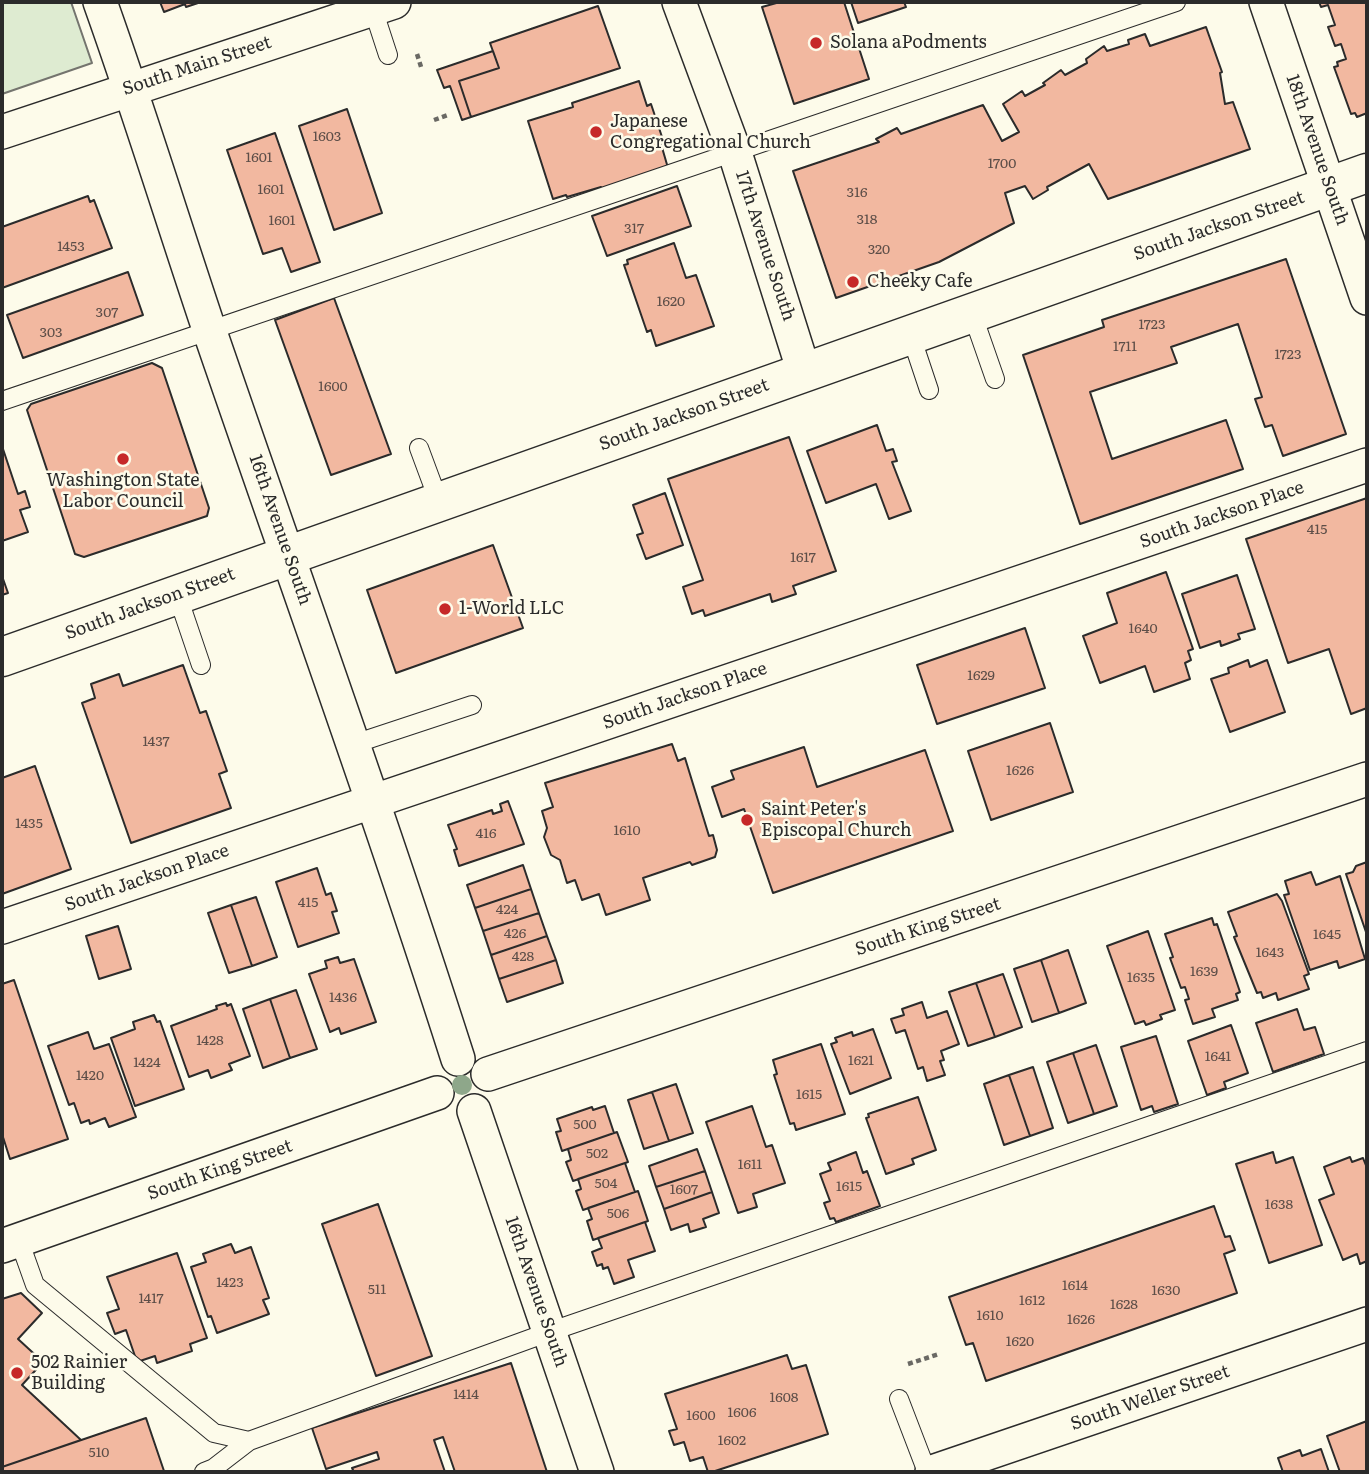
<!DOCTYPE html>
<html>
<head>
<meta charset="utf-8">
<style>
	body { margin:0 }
	#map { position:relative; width:1369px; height:1474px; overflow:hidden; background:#fdfbea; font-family:Literata,serif }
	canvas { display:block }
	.frame { position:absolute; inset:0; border:4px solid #2b2b2b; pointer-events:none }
</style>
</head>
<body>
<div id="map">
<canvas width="1369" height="1474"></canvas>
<div class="frame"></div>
</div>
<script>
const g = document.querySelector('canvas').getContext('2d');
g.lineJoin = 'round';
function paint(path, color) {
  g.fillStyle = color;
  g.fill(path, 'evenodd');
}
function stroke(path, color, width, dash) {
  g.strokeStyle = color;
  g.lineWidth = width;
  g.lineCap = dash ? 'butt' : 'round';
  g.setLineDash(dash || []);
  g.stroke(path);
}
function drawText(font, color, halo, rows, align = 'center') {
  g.font = font + ' Literata,serif';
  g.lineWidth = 5;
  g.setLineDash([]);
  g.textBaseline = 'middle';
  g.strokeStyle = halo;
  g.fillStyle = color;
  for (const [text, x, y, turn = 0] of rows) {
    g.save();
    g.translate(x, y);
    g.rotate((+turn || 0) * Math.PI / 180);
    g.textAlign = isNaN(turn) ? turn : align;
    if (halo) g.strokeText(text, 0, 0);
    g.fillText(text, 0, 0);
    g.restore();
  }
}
const green = new Path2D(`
	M2,2H71L92,63L2,94Z`);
paint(green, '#deebd1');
stroke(green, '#74746e', 2);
const building = new Path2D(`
	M160,2H201L186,7L185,4L164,12Z
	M780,2H844L869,79L794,104L762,7Z
	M851,2H904L906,7L858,23Z
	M1319,2H1367V113L1357,117L1355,113L1351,114L1334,67L1338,66L1337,62L1346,59L1341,44L1335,46L1328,27L1335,25L1328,5L1321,7Z
	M598,6L620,68L471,117L459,81L499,68L490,43Z
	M1206,27L1222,72L1220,73L1225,104L1233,102L1250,149L1108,199L1089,164L1047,187L1048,190L1033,199L1025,186L1005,193L1014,223L939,262L836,298L793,171L879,142L876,139L897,128L901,134L983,105L1002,141L1019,132L1003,104L1022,91L1025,96L1045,85L1043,83L1061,70L1065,75L1087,63L1086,59L1104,46L1107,51L1129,44L1128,40L1145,34L1150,46Z
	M493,51L499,68L459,81L471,117L462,120L450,86L444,88L437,70Z
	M639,81L647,106L651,104L664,143L661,144L668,168L602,189L601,187L567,197L566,195L553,199L528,121L573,107L572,103Z
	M347,109L382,213L334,230L299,126Z
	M275,133L320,262L291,272L282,248L263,254L227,150Z
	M677,186L691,226L607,256L592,216Z
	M88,196L90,202L94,200L112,248L2,288V227Z
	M674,243L686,278L696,275L714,326L656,346L651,330L647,332L624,265L628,264L627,260Z
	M1286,259L1346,434L1283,456L1272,425L1265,427L1255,399L1262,397L1238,324L1171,347L1177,363L1090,392L1112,459L1226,420L1243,469L1080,524L1023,355L1104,327L1102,320Z
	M128,272L143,315L23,358L7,315Z
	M334,298L391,454L331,475L275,320Z
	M152,363L162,368L209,508L207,516L84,557L75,554L27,410L31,404Z
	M877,425L886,451L893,449L897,461L892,462L911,511L889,519L876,484L826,503L807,451Z
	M789,437L836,571L793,586L796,594L772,602L770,594L705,616L703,610L692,614L683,587L703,580L668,479Z
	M2,446L18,494L25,491L30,507L20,510L28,532L2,541Z
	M665,493L683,545L646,559L637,535L643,533L633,505Z
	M1367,498V708L1351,714L1329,649L1288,663L1246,539Z
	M493,545L523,628L396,673L367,590Z
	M1166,572L1193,649L1188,651L1191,660L1185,663L1190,679L1154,692L1145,666L1100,683L1083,636L1117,623L1107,593Z
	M1237,575L1255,629L1238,634L1240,639L1221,646L1220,641L1200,648L1182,594Z
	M2,576L8,593L2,595Z
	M1025,628L1045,688L937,724L917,665Z
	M1248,660L1250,667L1267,660L1285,712L1230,732L1211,679L1229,673L1228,668Z
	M183,665L200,713L206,711L227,771L219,774L231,808L131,843L82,703L95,698L91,684L119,674L123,686Z
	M1050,723L1073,792L991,820L968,751Z
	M672,744L678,761L685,758L709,836L713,835L717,850L715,857L692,865L690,862L643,878L650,900L606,915L599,894L582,900L575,880L567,883L560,860L551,855L544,837L547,828L542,811L553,807L545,783Z
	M804,747L817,787L925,750L953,831L773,893L744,809L722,817L712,787L734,779L731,771Z
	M35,766L71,869L2,894V778Z
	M508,801L524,844L459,866L454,850L457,849L448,825L492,810L493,814L502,811L500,804Z
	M1367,862V935L1346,874L1353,872L1356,866Z
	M523,865L531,889L475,908L467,885Z
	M317,868L326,895L331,893L337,911L332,912L339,933L298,947L276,882Z
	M1311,872L1316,885L1340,876L1365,959L1339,968L1337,961L1310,970L1284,895L1289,894L1285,881Z
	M531,889L539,913L483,931L475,908Z
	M1277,894L1282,901L1309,974L1304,976L1309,989L1278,1000L1276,993L1263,998L1261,992L1257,993L1234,937L1237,936L1228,912Z
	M256,897L277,957L252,966L231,905Z
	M231,905L252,966L229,973L208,913Z
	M539,913L547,936L491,955L483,931Z
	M1212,918L1214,925L1217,924L1240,992L1236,994L1238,1000L1212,1009L1215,1017L1193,1024L1185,1000L1189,999L1185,987L1181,988L1170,958L1173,957L1165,934Z
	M118,926L131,969L99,979L86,936Z
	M1148,931L1175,1010L1160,1015L1162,1019L1146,1025L1144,1021L1135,1024L1107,946Z
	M547,936L556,960L499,979L491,955Z
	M1068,950L1086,1003L1059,1013L1041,960Z
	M338,957L340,963L354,959L376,1022L341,1034L339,1028L330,1032L309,974L327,968L325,961Z
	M556,960L563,983L507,1002L499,979Z
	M1041,960L1059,1013L1032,1022L1014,969Z
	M1003,974L1022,1027L995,1037L976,983Z
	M14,980L68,1139L10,1159L2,1134V984Z
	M976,983L995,1037L968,1046L949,992Z
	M296,990L317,1049L290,1058L270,999Z
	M270,999L290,1058L263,1068L243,1009Z
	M922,1002L927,1018L947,1011L959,1044L941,1051L944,1060L940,1061L945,1075L927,1081L923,1067L918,1069L905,1030L896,1033L891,1019L904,1015L902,1009Z
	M226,1003L227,1006L231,1004L250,1056L229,1064L232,1070L211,1078L208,1070L189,1077L171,1026L217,1009L216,1006Z
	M1297,1009L1304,1030L1315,1027L1324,1054L1273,1072L1256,1023Z
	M154,1015L157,1022L160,1021L184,1089L135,1106L111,1038L135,1029L133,1022Z
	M1231,1025L1248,1073L1224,1082L1226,1088L1207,1095L1188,1041Z
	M873,1029L891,1078L850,1094L831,1044L837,1042L835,1038L852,1032L853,1036Z
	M88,1032L94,1049L109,1044L136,1117L109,1127L105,1118L90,1124L89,1120L81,1123L74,1103L69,1105L48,1046Z
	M1156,1036L1178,1104L1154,1112L1152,1106L1141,1110L1121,1047Z
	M821,1044L845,1114L796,1130L794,1123L790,1124L774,1075L777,1074L773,1060Z
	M1096,1045L1117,1106L1094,1114L1073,1053Z
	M1073,1053L1094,1114L1068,1123L1047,1062Z
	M1033,1067L1053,1128L1030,1136L1009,1075Z
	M1009,1075L1030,1136L1004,1145L984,1084Z
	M676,1084L693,1133L669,1141L652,1092Z
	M652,1092L669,1141L644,1149L628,1100Z
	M918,1097L936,1150L912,1159L914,1164L886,1174L866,1118L869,1117L868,1114Z
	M605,1106L614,1133L562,1151L556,1132L561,1131L557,1119L592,1107L593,1110Z
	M752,1106L766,1147L772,1145L785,1183L753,1194L757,1207L738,1213L706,1122Z
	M617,1132L628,1162L573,1181L566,1162L571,1160L568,1149Z
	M697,1149L705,1171L656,1187L649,1166Z
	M856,1152L863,1173L867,1171L880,1206L836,1222L834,1218L830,1219L824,1203L830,1201L820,1174L831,1170L828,1163Z
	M1273,1152L1276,1163L1293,1157L1322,1245L1269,1263L1236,1164Z
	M1350,1157L1352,1162L1363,1158L1367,1168V1261L1360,1264L1357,1254L1343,1260L1319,1200L1334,1194L1324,1167Z
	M625,1163L635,1192L583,1210L576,1191L581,1189L578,1179Z
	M705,1171L712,1192L664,1209L656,1187Z
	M638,1191L648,1221L593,1240L587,1221L592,1219L588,1208Z
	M712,1192L719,1213L703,1219L706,1227L690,1232L688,1224L671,1230L664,1209Z
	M378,1204L432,1356L376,1376L322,1224Z
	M1214,1206L1225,1237L1230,1236L1235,1250L1224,1254L1237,1293L986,1381L973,1343L966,1345L949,1297Z
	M645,1222L655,1251L628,1260L634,1277L614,1284L608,1267L603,1269L602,1264L597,1266L592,1252L602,1248L598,1238Z
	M231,1244L235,1253L251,1247L269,1298L263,1300L269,1314L217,1333L211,1316L208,1317L191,1267L206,1262L203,1254Z
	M177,1253L207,1338L190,1344L192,1351L157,1363L155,1356L137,1362L126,1330L115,1334L107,1313L119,1309L107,1277Z
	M21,1293L42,1313L18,1339L43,1362L22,1385L81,1440L2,1467V1299Z
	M787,1355L792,1369L806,1365L828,1434L712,1472H708L703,1457L690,1461L684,1442L674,1445L669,1431L677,1429L665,1394Z
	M511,1363L547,1472H455L443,1437L434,1440L445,1472H354L352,1468L379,1459L377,1452L326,1469L312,1428Z
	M146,1418L164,1471L2,1472V1467Z
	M1367,1421V1472H1340L1327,1436Z
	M1321,1449L1329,1472H1283L1278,1458L1300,1450L1302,1456Z`);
paint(building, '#f2b8a0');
stroke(building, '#2b2b2b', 2);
const lane = new Path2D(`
	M373,9L388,55
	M972,313L995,379
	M911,336L929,390
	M2,401L1176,2
	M419,448L439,502
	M177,594L201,665
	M354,744L472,705
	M19,1240L35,1285L214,1433L249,1441L549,1332L1367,1051
	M899,1399L927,1472
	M204,1472L214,1468L249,1441`);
const street = new Path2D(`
	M100,2C139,111 173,222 210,332C293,574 380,815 458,1059
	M679,2L735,153L804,372
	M1266,2L1367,298
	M2,132L394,2
	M2,927L1367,465
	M488,1074L1367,779
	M474,1111L597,1472
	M2,1246L437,1093
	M932,1472L1367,1324`);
const secondary = new Path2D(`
	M2,657L1367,173`);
stroke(lane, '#2b2b2b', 20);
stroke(street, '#2b2b2b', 36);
stroke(secondary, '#2b2b2b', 41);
stroke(new Path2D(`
	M417,54L422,70
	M434,120L448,115
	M908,1364L939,1354`), '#6a6964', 4.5, [5, 3.5]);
stroke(lane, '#fdfbea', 18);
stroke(street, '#fdfbea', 33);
stroke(secondary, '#fdfbea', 38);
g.fillStyle = '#8ea78a';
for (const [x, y] of [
	[462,1085]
]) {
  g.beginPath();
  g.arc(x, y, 10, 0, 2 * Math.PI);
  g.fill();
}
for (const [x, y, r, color] of [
	[816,43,7,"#c62828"],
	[596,132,7,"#c62828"],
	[853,282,7,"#c62828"],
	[123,459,7,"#c62828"],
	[445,609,7,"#c62828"],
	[747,820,7,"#c62828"],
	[17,1373,7,"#c62828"]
]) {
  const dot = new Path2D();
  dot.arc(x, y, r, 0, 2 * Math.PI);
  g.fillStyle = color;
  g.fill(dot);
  stroke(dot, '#fdfbea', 2.5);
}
drawText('14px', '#5d4e48', null, [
	["1603",327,137],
	["1601",259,158],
	["1700",1002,164],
	["1601",271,190],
	["316",857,193],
	["318",867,220],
	["1601",282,221],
	["317",634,229],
	["1453",71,247],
	["320",879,250],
	["1620",671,302],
	["307",107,313],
	["1723",1152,325],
	["303",51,333],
	["1711",1125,347],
	["1723",1288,355],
	["1600",333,387],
	["415",1317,530],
	["1617",803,558],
	["1640",1143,629],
	["1629",981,676],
	["1437",156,742],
	["1626",1020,771],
	["1435",29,824],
	["1610",627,831],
	["416",486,834],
	["415",308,903],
	["424",507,910],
	["426",515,934],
	["1645",1327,935],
	["1643",1270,953],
	["428",523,957],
	["1639",1204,972],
	["1635",1141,978],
	["1436",343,998],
	["1428",210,1041],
	["1641",1218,1057],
	["1621",861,1061],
	["1424",147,1063],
	["1420",90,1076],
	["1615",809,1095],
	["500",585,1125],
	["502",597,1154],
	["1611",750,1165],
	["504",606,1184],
	["1615",849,1187],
	["1607",684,1190],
	["1638",1279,1205],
	["506",618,1214],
	["1423",230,1283],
	["1614",1075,1286],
	["511",377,1290],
	["1630",1166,1291],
	["1417",151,1299],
	["1612",1032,1301],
	["1628",1124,1305],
	["1610",990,1316],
	["1626",1081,1320],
	["1620",1020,1342],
	["1414",466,1395],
	["1608",784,1398],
	["1606",742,1413],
	["1600",701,1416],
	["1602",732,1441],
	["510",99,1453]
]);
drawText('18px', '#2b2b2b', '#fdfbea', [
	["Solana aPodments",830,43],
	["Japanese",610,122],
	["Congregational Church",610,143],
	["Cheeky Cafe",867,282],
	["Washington State",123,481,"center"],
	["Labor Council",123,502,"center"],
	["1-World LLC",459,609],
	["Saint Peter's",761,810],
	["Episcopal Church",761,831],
	["502 Rainier",31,1363],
	["Building",31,1384]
], 'left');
drawText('18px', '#2b2b2b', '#fdfbea', [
	["South Main Street",197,66,-18],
	["18th Avenue South",1317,150,71],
	["South Jackson Street",1219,226,-19],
	["17th Avenue South",765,246,72],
	["South Jackson Street",684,415,-20],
	["South Jackson Place",1222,515,-19],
	["16th Avenue South",280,530,71],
	["South Jackson Street",150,604,-20],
	["South Jackson Place",685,696,-19],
	["South Jackson Place",147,878,-19],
	["South King Street",928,927,-18],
	["South King Street",220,1170,-19],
	["16th Avenue South",536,1292,71],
	["South Weller Street",1150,1398,-19]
]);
</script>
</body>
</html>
